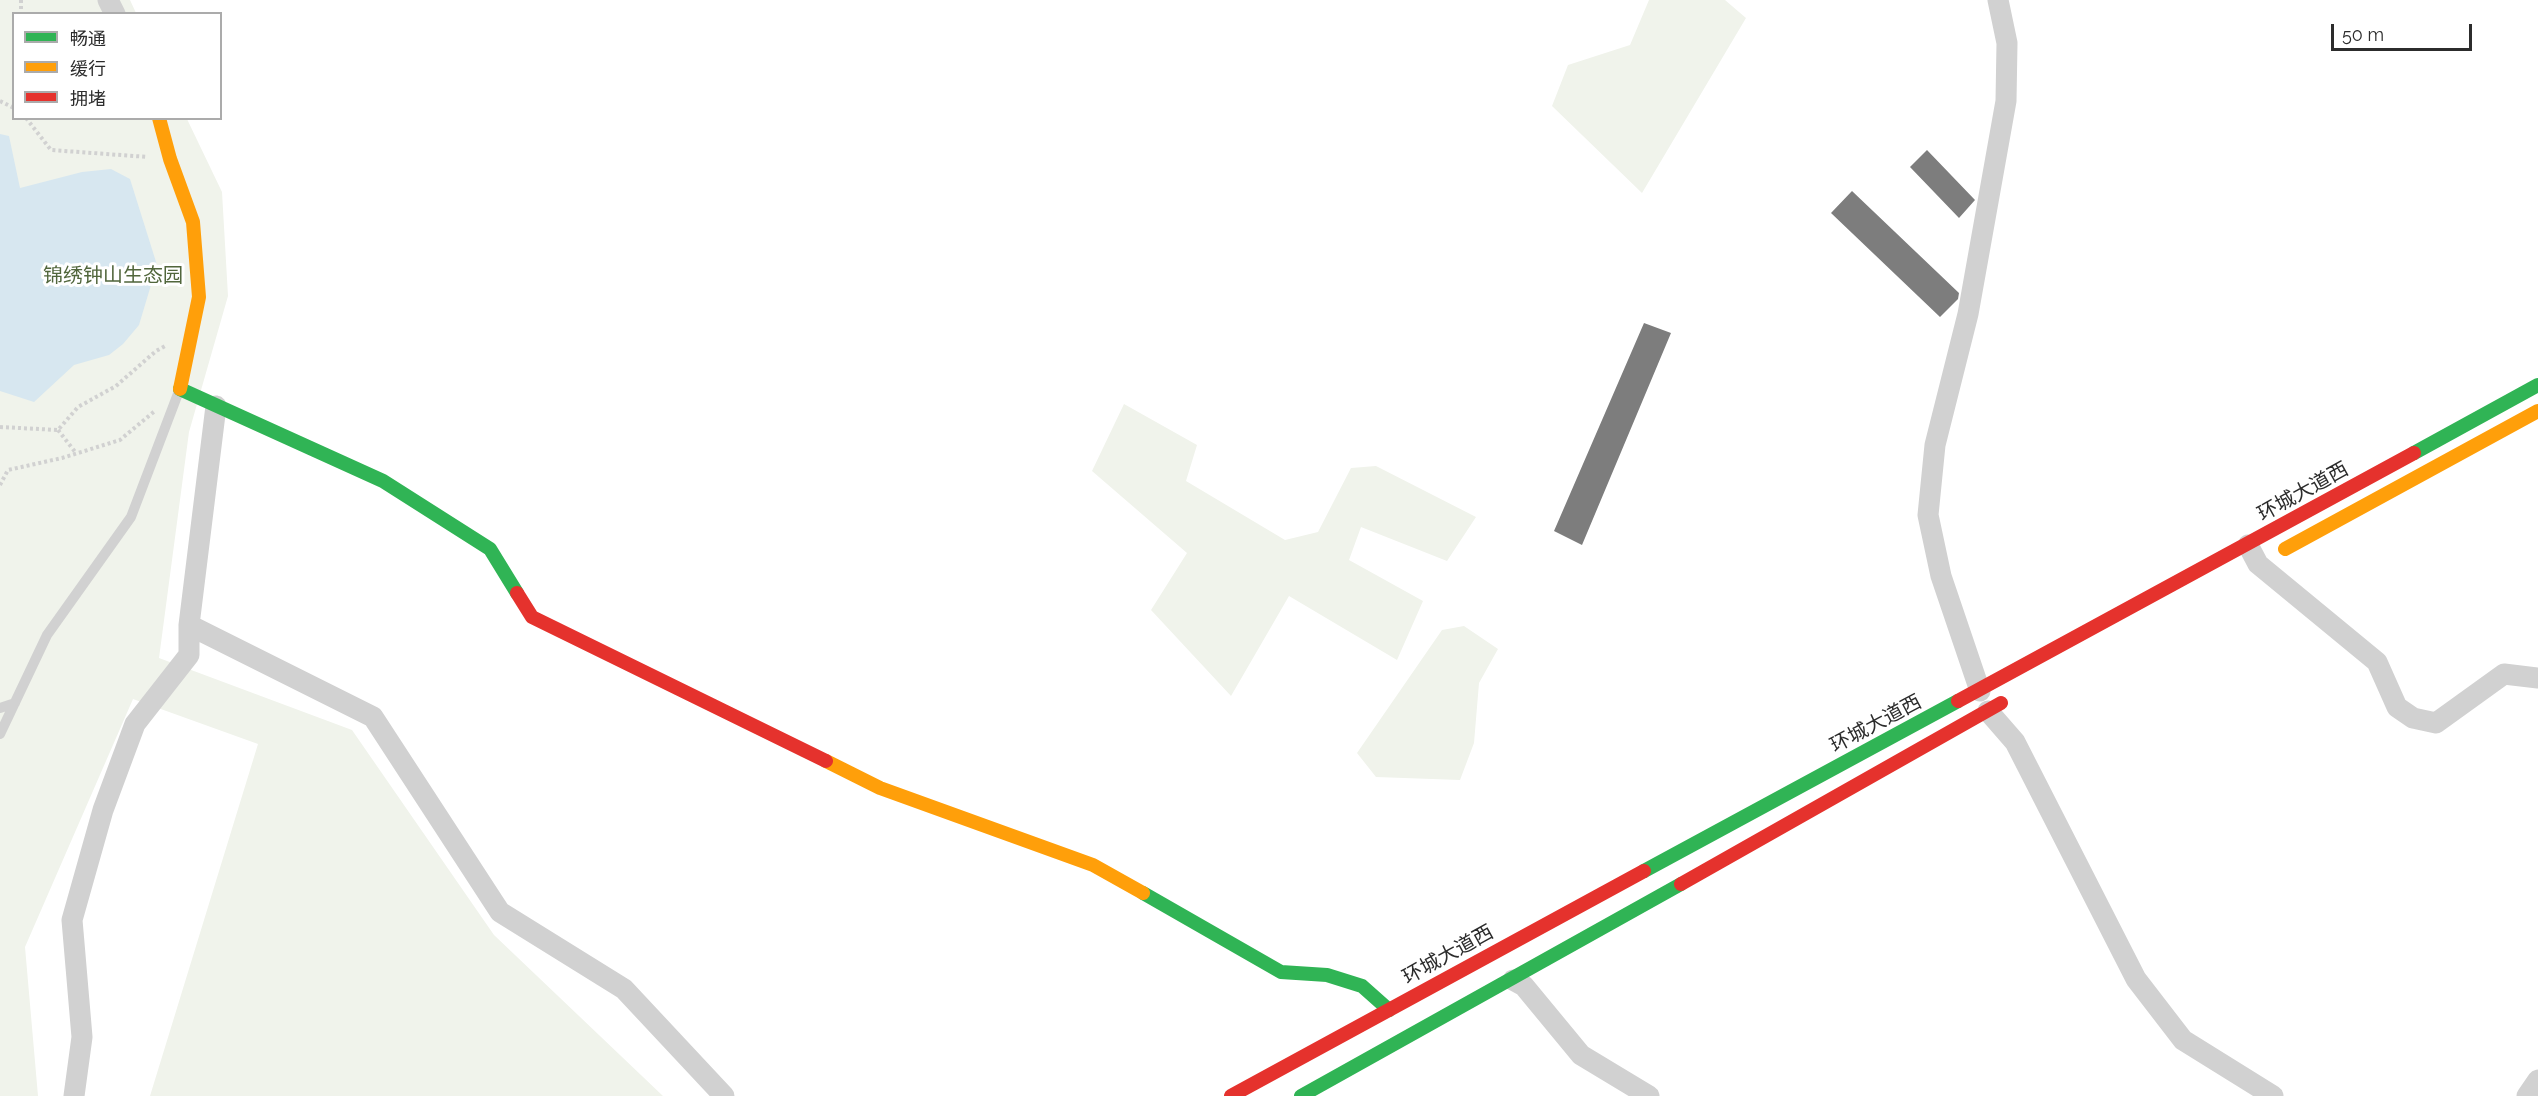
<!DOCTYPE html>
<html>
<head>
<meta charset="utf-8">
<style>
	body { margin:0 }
	#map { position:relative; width:2538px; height:1096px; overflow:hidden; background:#fff; font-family:Raleway,"Noto Sans SC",sans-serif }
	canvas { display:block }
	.legend { position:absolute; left:12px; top:12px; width:210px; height:108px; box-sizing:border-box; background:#fff; border:2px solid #ababab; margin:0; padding:8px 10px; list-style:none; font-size:18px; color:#2c2c2c }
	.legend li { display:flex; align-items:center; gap:12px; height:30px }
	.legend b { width:30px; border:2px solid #ababab }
	.scale { position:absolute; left:2331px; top:24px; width:141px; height:27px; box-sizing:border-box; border:3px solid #2c2c2c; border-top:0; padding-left:8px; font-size:18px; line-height:21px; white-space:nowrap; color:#2c2c2c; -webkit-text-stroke:4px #fff; paint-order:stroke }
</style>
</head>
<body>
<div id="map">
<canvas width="2538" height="1096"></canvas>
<ul class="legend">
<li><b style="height:8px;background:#30b455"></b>畅通</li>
<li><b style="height:8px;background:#ff9f0a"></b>缓行</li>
<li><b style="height:8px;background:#e5322d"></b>拥堵</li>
</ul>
<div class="scale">50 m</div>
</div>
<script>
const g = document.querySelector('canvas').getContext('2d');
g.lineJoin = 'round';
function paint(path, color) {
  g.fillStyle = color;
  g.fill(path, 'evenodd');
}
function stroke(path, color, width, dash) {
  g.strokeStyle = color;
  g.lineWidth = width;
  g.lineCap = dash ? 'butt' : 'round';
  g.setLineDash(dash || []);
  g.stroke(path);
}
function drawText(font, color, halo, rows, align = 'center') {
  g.font = font + ' Raleway,"Noto Sans SC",sans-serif';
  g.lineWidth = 6;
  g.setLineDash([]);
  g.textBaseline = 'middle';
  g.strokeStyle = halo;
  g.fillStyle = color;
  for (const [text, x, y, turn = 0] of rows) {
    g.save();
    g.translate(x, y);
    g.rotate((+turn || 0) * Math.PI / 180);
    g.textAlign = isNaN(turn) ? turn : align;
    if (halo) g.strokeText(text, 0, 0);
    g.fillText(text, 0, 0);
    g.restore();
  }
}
paint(new Path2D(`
	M0,0H130L136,13L14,14V118L187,119L222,192L228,296L189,432L159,658L352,730L494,935L663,1096H150L258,744L133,699L25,947L38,1096H0Z
	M1649,0H1725L1746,18L1642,193L1552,106L1568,65L1630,45Z
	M1124,404L1197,445L1186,481L1285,540L1318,532L1351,468L1376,466L1476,517L1447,561L1361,527L1349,560L1423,601L1397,660L1289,596L1231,696L1151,610L1187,553L1092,471Z
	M1464,626L1498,649L1479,683L1474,743L1460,780L1376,777L1357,753L1442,630Z`), '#f0f3eb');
paint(new Path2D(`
	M0,134L9,136L20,188L82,172L111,169L130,179L157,265L139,325L123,344L109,355L74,365L34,402L0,391Z`), '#d7e7f0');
paint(new Path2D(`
	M1927,150L1975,200L1959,218L1910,167Z
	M1852,191L1959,293L1958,299L1940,317L1831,213Z
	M1644,323L1671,333L1582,545L1554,531Z`), '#7d7d7d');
stroke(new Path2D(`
	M21,0V14
	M0,101L14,108
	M26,118L51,150L148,157
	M0,427L58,430L78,407L116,386L156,351L167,345
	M58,430L76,453
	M0,485L8,470L62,458L120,440L156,410`), '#d1d1d1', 4, [3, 3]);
stroke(new Path2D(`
	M0,708L15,703
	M0,734L47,635L131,517L179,391`), '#d1d1d1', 10);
stroke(new Path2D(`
	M108,0L115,14
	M216,406L189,625L373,717L500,912L624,989L724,1096
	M2248,545L2258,564L2377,662L2397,707L2413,718L2436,723L2504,674L2538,678
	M1980,691L1941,576L1928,515L1935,445L1968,314L2006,101L2007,43L1998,0
	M1988,711L2015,742L2136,979L2183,1040L2273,1096
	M1513,980L1524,986L1581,1055L1649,1096
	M74,1096L82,1037L72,920L103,810L135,724L189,655V625
	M2527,1096L2538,1080`), '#d1d1d1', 21);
stroke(new Path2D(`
	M180,389L383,481L490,549L517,593
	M2414,453L2538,385
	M1644,871L1958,701
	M1143,893L1281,972L1327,975L1362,986L1389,1010
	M1301,1096L1681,884`), '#30b455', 14);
stroke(new Path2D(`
	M159,118L170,159L193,222L199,297L180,389
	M2285,549L2538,411
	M826,761L880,788L1093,865L1143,893`), '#ff9f0a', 14);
stroke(new Path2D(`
	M517,593L532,617L826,761
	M1958,701L2414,453
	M1681,884L2001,703
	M1231,1096L1644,871`), '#e5322d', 14);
drawText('20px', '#51663c', '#fff', [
	["锦绣钟山生态园",113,276]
]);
drawText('20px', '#2c2c2c', '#fff', [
	["环城大道西",2303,492,-29],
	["环城大道西",1876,724,-28],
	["环城大道西",1448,955,-29]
]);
</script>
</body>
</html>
